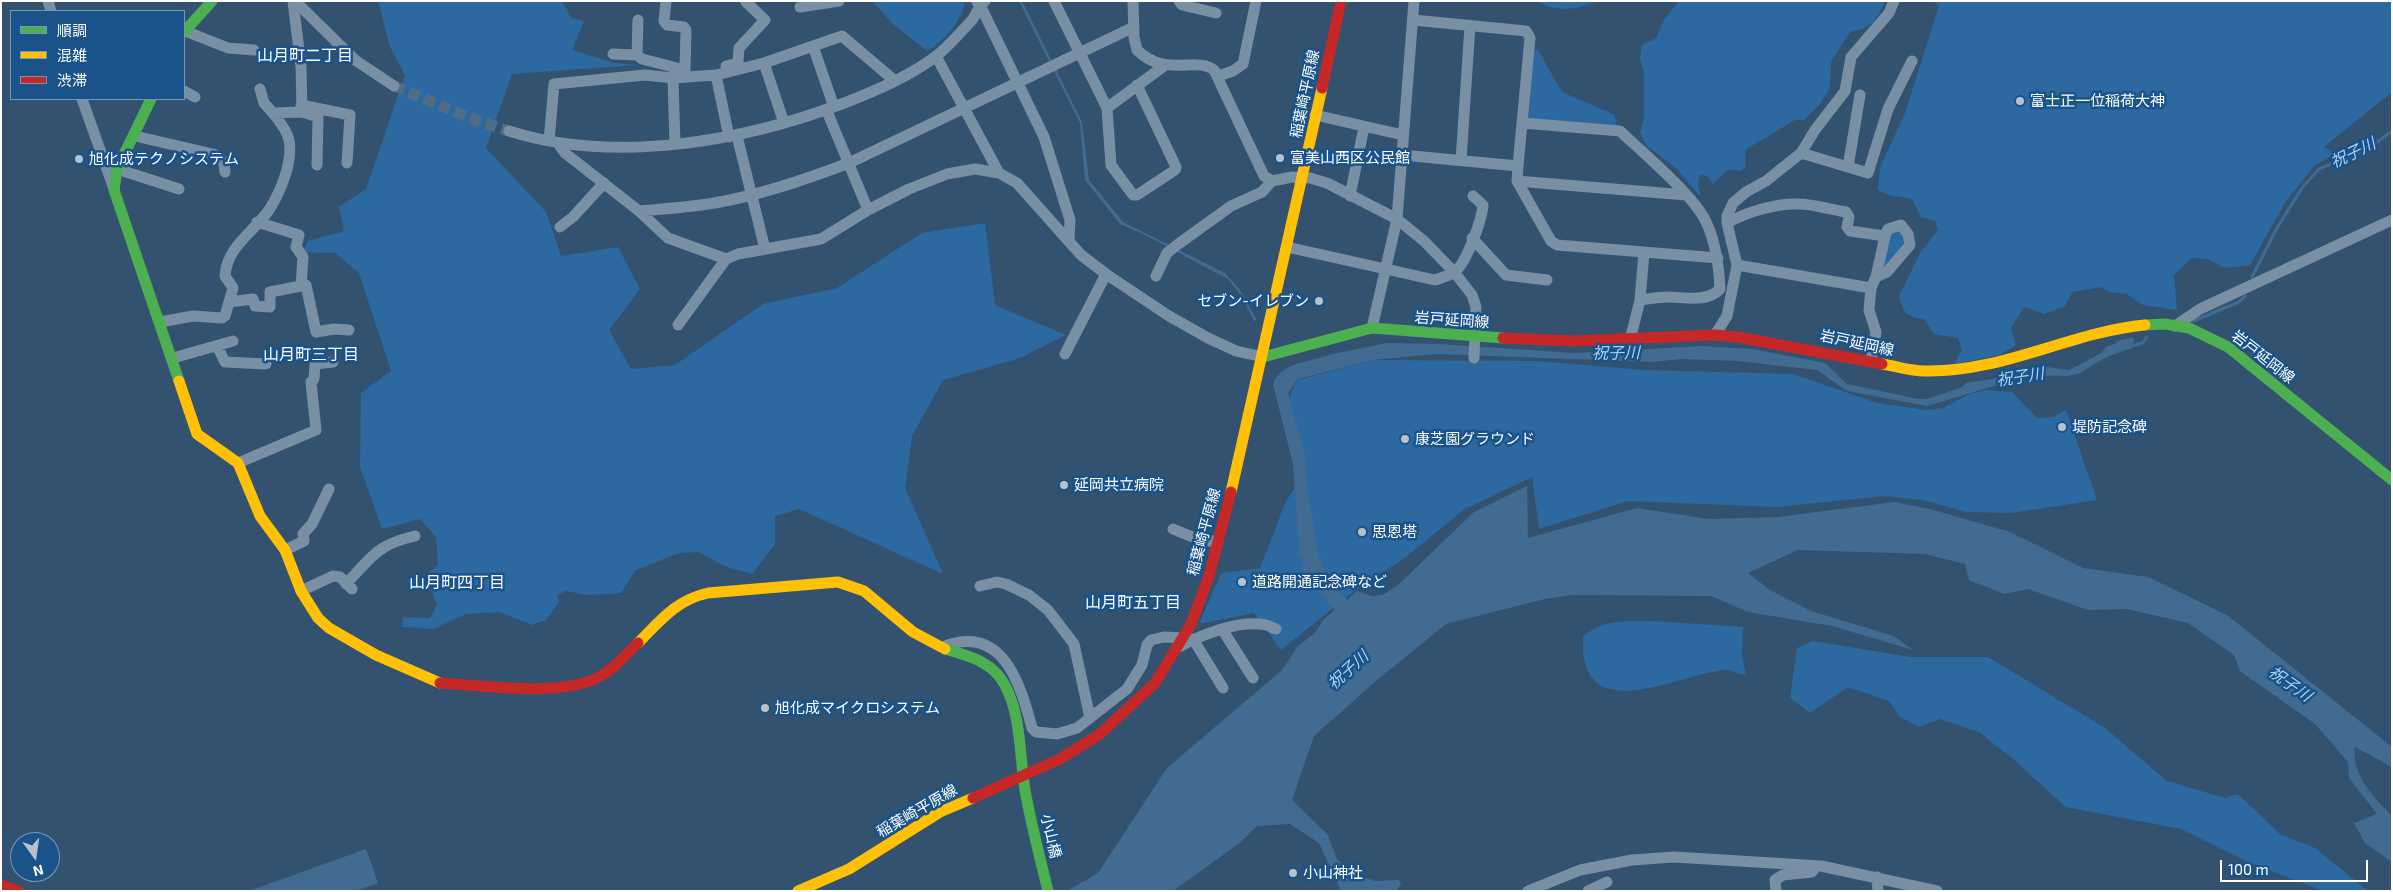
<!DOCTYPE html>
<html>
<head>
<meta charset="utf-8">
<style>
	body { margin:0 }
	#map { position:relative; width:2393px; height:892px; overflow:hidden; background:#325270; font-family:"Exo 2","Noto Sans JP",sans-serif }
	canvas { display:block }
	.frame { position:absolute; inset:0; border:2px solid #fff; pointer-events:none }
	.legend { position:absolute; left:10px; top:10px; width:175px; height:90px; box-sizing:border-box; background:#195389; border:1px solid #7598b8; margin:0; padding:6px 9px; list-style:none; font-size:15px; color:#fff }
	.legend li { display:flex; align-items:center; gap:10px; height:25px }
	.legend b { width:25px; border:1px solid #7598b8 }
	.north { position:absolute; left:10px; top:832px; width:50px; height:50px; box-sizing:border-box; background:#195389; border:1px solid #7598b8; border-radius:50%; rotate:166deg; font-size:14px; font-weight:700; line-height:20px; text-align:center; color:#fff }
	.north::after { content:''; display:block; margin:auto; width:18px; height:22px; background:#b7c2cd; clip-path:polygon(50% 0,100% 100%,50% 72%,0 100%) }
	.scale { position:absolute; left:2220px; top:860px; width:148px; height:22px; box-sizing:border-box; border:2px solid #fff; border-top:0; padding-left:6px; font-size:15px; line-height:18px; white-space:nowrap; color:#fff; -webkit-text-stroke:4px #195389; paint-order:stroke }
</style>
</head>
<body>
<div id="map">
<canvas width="2393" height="892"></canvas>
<div class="frame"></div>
<ul class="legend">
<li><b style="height:6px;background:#4caf50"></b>順調</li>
<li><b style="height:6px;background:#ffc107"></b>混雑</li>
<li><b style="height:6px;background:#c62828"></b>渋滞</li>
</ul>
<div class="north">N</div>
<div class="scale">100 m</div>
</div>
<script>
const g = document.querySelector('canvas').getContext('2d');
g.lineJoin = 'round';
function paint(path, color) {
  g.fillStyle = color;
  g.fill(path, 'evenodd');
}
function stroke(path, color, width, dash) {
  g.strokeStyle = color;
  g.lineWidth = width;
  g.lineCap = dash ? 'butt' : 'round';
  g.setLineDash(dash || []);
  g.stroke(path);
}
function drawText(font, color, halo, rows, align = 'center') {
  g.font = font + ' "Exo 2","Noto Sans JP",sans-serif';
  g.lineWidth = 5;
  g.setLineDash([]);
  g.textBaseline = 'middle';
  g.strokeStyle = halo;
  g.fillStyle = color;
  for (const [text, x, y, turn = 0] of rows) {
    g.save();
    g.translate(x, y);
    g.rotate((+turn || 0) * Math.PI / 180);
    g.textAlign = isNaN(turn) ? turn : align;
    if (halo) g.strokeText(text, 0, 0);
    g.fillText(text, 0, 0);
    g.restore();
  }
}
paint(new Path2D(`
	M378,1H562L571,18L584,21L572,50L615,63L636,65L512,74L486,148L546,212L561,256L618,247L640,289L609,330L631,369L675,365L763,304L837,288L922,233L985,223L995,305L1066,335L1020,358L943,380L912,436L905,488L943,574L799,509L775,516V544L752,574L724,566L699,552L679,553L636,570L621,593L587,595L566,591L557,595L559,602L546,620L532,625L500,612L466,614L433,629L402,627L403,617L430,618L437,605L426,575L438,565L436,537L420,519L382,529L360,467L361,393L391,371L359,273L335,253L303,252L308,241L344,231L339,207L366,189L405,75L390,47Z
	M872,1H965C964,18 942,44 927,51L894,25Z
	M1537,1H1599C1576,9 1559,14 1537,1Z
	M1679,1H1885C1877,19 1870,30 1850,32L1831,62L1830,88L1820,104L1804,120H1795L1745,150L1746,166L1741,171L1729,169L1713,184L1708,177L1700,174L1698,186L1701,197L1676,168L1646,145L1640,132L1644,118V72L1640,59L1642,45L1656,38L1664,20Z
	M1933,1H2392V92L2324,147L2336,154L2315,165L2286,201L2250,265L2225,268L2207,259L2192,258L2174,275L2177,310L2143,305L2127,294L2109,292L2102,287L2072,292L2065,306L2045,314L2024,307L2011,328L2016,345L2000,355L1954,364L1962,350L1958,338L1934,334L1925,320C1907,316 1904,315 1899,296L1920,253L1938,230L1935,221L1921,217L1912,199L1888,195L1878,190L1880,168L1905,113L1939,6Z
	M1538,50L1562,92L1615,115L1616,125L1527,119L1533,51Z
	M1899,228L1907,244L1883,270L1888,233Z
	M1372,360L1536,361L1643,370L1793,374L1877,403L1926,410L1944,408L1969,394L1986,390L2012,392L2037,418L2054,417L2066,410L2097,500L2011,513L1966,512L1923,500L1884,496L1778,507L1628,501L1539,529L1532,477L1465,509L1402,560L1362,585L1281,650L1254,613L1199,624L1221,573L1260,568L1286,501L1298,483C1292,452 1278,407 1298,380Z
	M1652,621L1743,627L1742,655L1746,676C1739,674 1731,669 1724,670C1676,675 1578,730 1583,637C1603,618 1627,622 1652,621Z
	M1813,641L1910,657H1988L2105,728L2167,781L2225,798L2238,794L2280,834L2315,848L2368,891H2324L2246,861L2181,829L2066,807L2013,759L1979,732L1940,719L1919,727L1900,717L1889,701L1848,687L1810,713L1790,698L1797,648Z`), '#2c69a0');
paint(new Path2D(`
	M1019,1H1022L1082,122L1089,180L1123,222L1225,273L1240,290L1257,320L1254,321L1242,297L1228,279L1143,234L1120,224L1085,180L1080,123Z
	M2133,337L2134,342L2128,349L2105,358L2078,374L2066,376L2031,375L1927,406L1847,391L1817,370L1738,361L1682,359L1651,362L1438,354L1372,360L1298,379L1288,393L1305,456L1308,494L1318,553L1327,578L1347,600L1357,591L1372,596L1383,595L1399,584L1474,512L1527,486L1528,538L1637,508L1709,519L1778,517L1894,502L1930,509L2010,532L2083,568L2148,577L2227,615L2392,747V767L2355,747C2351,775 2374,797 2392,816V862L2365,843L2354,823L2377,814L2349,778L2348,762L2315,724L2240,671L2234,655L2188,623L2127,609L2088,610L2028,589L2004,594L1969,580L1965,564L1925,554L1798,550L1748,573L1770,590L1811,611L1894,636L1913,650L1832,626L1748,612L1711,596L1573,595L1545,599L1446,624L1376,681L1314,736L1292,800L1328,835L1337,859L1353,874L1375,881L1399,880L1401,884L1396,891H1341L1319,843L1290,824L1257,826L1241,842L1173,891H1067L1098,873L1167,768L1282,670L1298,646L1315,633L1324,619L1335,610L1303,572V557L1298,558L1299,546L1293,464L1273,384L1275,379L1282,371L1293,365L1333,354L1387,343L1440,344L1574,353L1702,346L1752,349L1825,363L1847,384L1919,399H1927L1962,387L1966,383L1998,378L2039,366L2069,370L2100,354L2107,346L2115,344L2117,341Z
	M366,849L378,883L355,891H249Z`), '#416b91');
stroke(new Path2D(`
	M2252,277L2277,228L2302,188L2319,169L2369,148L2392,131
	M2193,321L2239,302L2245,296
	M2126,348L2142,343L2147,337`), '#416b91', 3);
stroke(new Path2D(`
	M394,86L470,118L509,131`), '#516c85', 11, [11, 5.5]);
stroke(new Path2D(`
	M48,1L51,11
	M295,1L355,60L394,86
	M1054,1L1107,108L1111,165L1133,195H1137L1175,170L1176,167L1137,85
	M1133,1L1134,37L1137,50C1165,78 1196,56 1214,70L1264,176L1272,181L1292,177L1310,178L1327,183L1397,219L1424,241L1455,273L1472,295L1476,307L1474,358
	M1179,1L1182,5L1216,13
	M977,2L980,5L1044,137L1070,220L1069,240
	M800,7L839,1
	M1413,20L1526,31L1530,38L1518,166
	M185,31L228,48L254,50
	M813,46L834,107
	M613,54L637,55L642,59L685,70L686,30L684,27L667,25L664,21L666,1
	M637,55L638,20
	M936,56L999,173
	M764,63L784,123
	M726,66L738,63L739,48L765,20L746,2
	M716,75L729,137
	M1218,76L1233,71L1243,64L1256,1
	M673,78L675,144
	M260,89L264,103L273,113
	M184,91L195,97
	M82,99L114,189
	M301,105L350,115L347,163
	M1107,108L1164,66
	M826,109L868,210
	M302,112L318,117L317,165
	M1315,115L1403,135
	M1522,123L1620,131C1643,153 1696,197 1707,224C1716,244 1719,267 1720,289C1706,303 1686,297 1668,297C1658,297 1649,299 1640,300
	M509,131C616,165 745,141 847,102C877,90 908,77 935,57C948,47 961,32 972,20C977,14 978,6 985,1
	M135,136L217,155L224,163L225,172
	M737,136L765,249
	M549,141L554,84L645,75L673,78L716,75L764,63L842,36L895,81
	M558,143L565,153L639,211L668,238L726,259L738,254L821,239L868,210L909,189L947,174L975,169L999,173L1017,183L1081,255L1106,274L1169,316L1208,338L1236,351L1263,357
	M1801,153L1868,173L1888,109L1912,61
	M1402,155L1518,166L1517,181L1551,241L1557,245L1718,258
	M1461,160L1470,26
	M1848,167L1860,95
	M117,169L179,189
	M1517,181L1686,195
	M1350,196L1364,127
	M639,211C666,209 693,207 720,202C764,194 807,179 849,163L1134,27
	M257,222L299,235L296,247L303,257L301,286
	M1727,223V216L1733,203L1746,192L1766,181L1801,153L1815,130L1845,91L1851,57L1889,13L1894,1
	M560,227L573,217L604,183
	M1472,238L1506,275L1547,280
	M1287,247L1435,280C1440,278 1448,276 1453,273C1466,266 1482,219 1483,205L1473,196
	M1737,265L1871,288L1869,310L1876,332L1871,361
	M1156,276L1167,253L1177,245L1231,206L1262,192L1272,181
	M1876,277L1885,236
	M229,302L253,299L255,306L270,307V292L306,285L316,332L334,329L349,330
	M160,322L193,316L222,318L225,316L233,288L225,276C227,246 253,233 269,210C281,191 293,162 289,140C287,130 279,121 273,113L302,112L301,67L293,1
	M678,325L726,259
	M2175,326L2200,309L2392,220
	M1372,328L1397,219L1414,1
	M1715,335L1727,316L1737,265L1727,223C1747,212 1776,203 1799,204C1814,204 1831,210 1846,212L1849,217L1847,227L1850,231L1885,236L1888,229L1901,225L1908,234L1910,245L1887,272L1876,277L1871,288
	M1630,340L1640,300L1644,252
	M217,346L225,362L266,364
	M1065,354L1106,274
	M173,358L233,341
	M238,463L316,430L311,382L314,379L315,364L333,362
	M1173,529L1202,541H1218
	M285,550L304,541L303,534L312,524L329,489
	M346,584C372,557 376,545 415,536
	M980,586L997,582L1006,584L1029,595L1048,610L1074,644L1090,718
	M301,591L333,576L340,577L352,589
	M1222,629L1253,678
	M1193,639L1223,688
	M942,647C1002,623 1020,682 1032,728L1036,732L1057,734L1077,728L1127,689L1142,665L1147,645L1151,640L1164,637L1183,638
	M1179,647C1201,635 1240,619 1266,625C1269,625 1272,628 1276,629
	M1877,877L1878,891
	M1528,891L1580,870L1632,860L1674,857L1821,866L1937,891
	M1588,891L1607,882
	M1776,891L1775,880L1783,875L1812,872L1816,866`), '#798fa4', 11);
stroke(new Path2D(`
	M184,32L212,1
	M151,99L117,169L114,190L179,381
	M2145,325L2165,324L2189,328L2228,347L2392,480
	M1263,357L1372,328L1503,338
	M945,649C964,655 985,659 999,676C1022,706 1019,755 1025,790C1031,824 1040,858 1048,891`), '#4caf50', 11);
stroke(new Path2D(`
	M1882,364C1896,366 1910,371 1924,371C2002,373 2070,332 2145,325
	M179,381L197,434L238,463L260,516L285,550L301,591L318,618L329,628L376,655L440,683
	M1231,492L1322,88
	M638,643C660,621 676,600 708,593L838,582L864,591L913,632L945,649
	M798,891L849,869L940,812L973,798`), '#ffc107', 11);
stroke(new Path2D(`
	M1322,88L1341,1
	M1503,338L1573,341L1715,335L1738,337L1882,364
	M440,683C484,685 567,699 604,674C616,667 627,653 638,643
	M973,798L1060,759L1100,734L1155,683L1191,624L1209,576L1231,492
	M1,885L18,891`), '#c62828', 11);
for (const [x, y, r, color] of [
	[2020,101,5,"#b7c2cd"],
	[1280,158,5,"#b7c2cd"],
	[79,159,5,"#b7c2cd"],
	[1319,301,5,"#b7c2cd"],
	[2062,427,5,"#b7c2cd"],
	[1405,439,5,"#b7c2cd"],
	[1064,485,5,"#b7c2cd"],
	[1362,532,5,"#b7c2cd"],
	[1242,582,5,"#b7c2cd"],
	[765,708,5,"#b7c2cd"],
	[1293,873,5,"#b7c2cd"]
]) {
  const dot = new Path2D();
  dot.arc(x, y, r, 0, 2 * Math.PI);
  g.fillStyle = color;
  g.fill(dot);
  stroke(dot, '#195389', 2);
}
drawText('15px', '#fff', '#195389', [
	["稲葉崎平原線",1305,94,-78],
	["岩戸延岡線",1452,320,4],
	["岩戸延岡線",1857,343,12],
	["岩戸延岡線",2263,357,38],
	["稲葉崎平原線",1204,532,-75],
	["稲葉崎平原線",917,811,-30],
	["小山橋",1051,836,77]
]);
drawText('15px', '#fff', '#195389', [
	["富士正一位稲荷大神",2030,101],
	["富美山西区公民館",1290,158],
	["旭化成テクノシステム",89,159],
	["セブン-イレブン",1309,301,"right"],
	["堤防記念碑",2072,427],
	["康芝園グラウンド",1415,439],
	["延岡共立病院",1074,485],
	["思恩塔",1372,532],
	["道路開通記念碑など",1252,582],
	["旭化成マイクロシステム",775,708],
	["小山神社",1303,873]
], 'left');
drawText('16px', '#fff', '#195389', [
	["山月町二丁目",305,56],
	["山月町三丁目",311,355],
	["山月町四丁目",457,583],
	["山月町五丁目",1133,603]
]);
drawText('italic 16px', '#add4f5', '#195389', [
	["祝子川",2353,153,-26],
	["祝子川",1616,353,-1],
	["祝子川",2020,377,-9],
	["祝子川",1348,670,-42],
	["祝子川",2290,684,35]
]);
</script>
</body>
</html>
